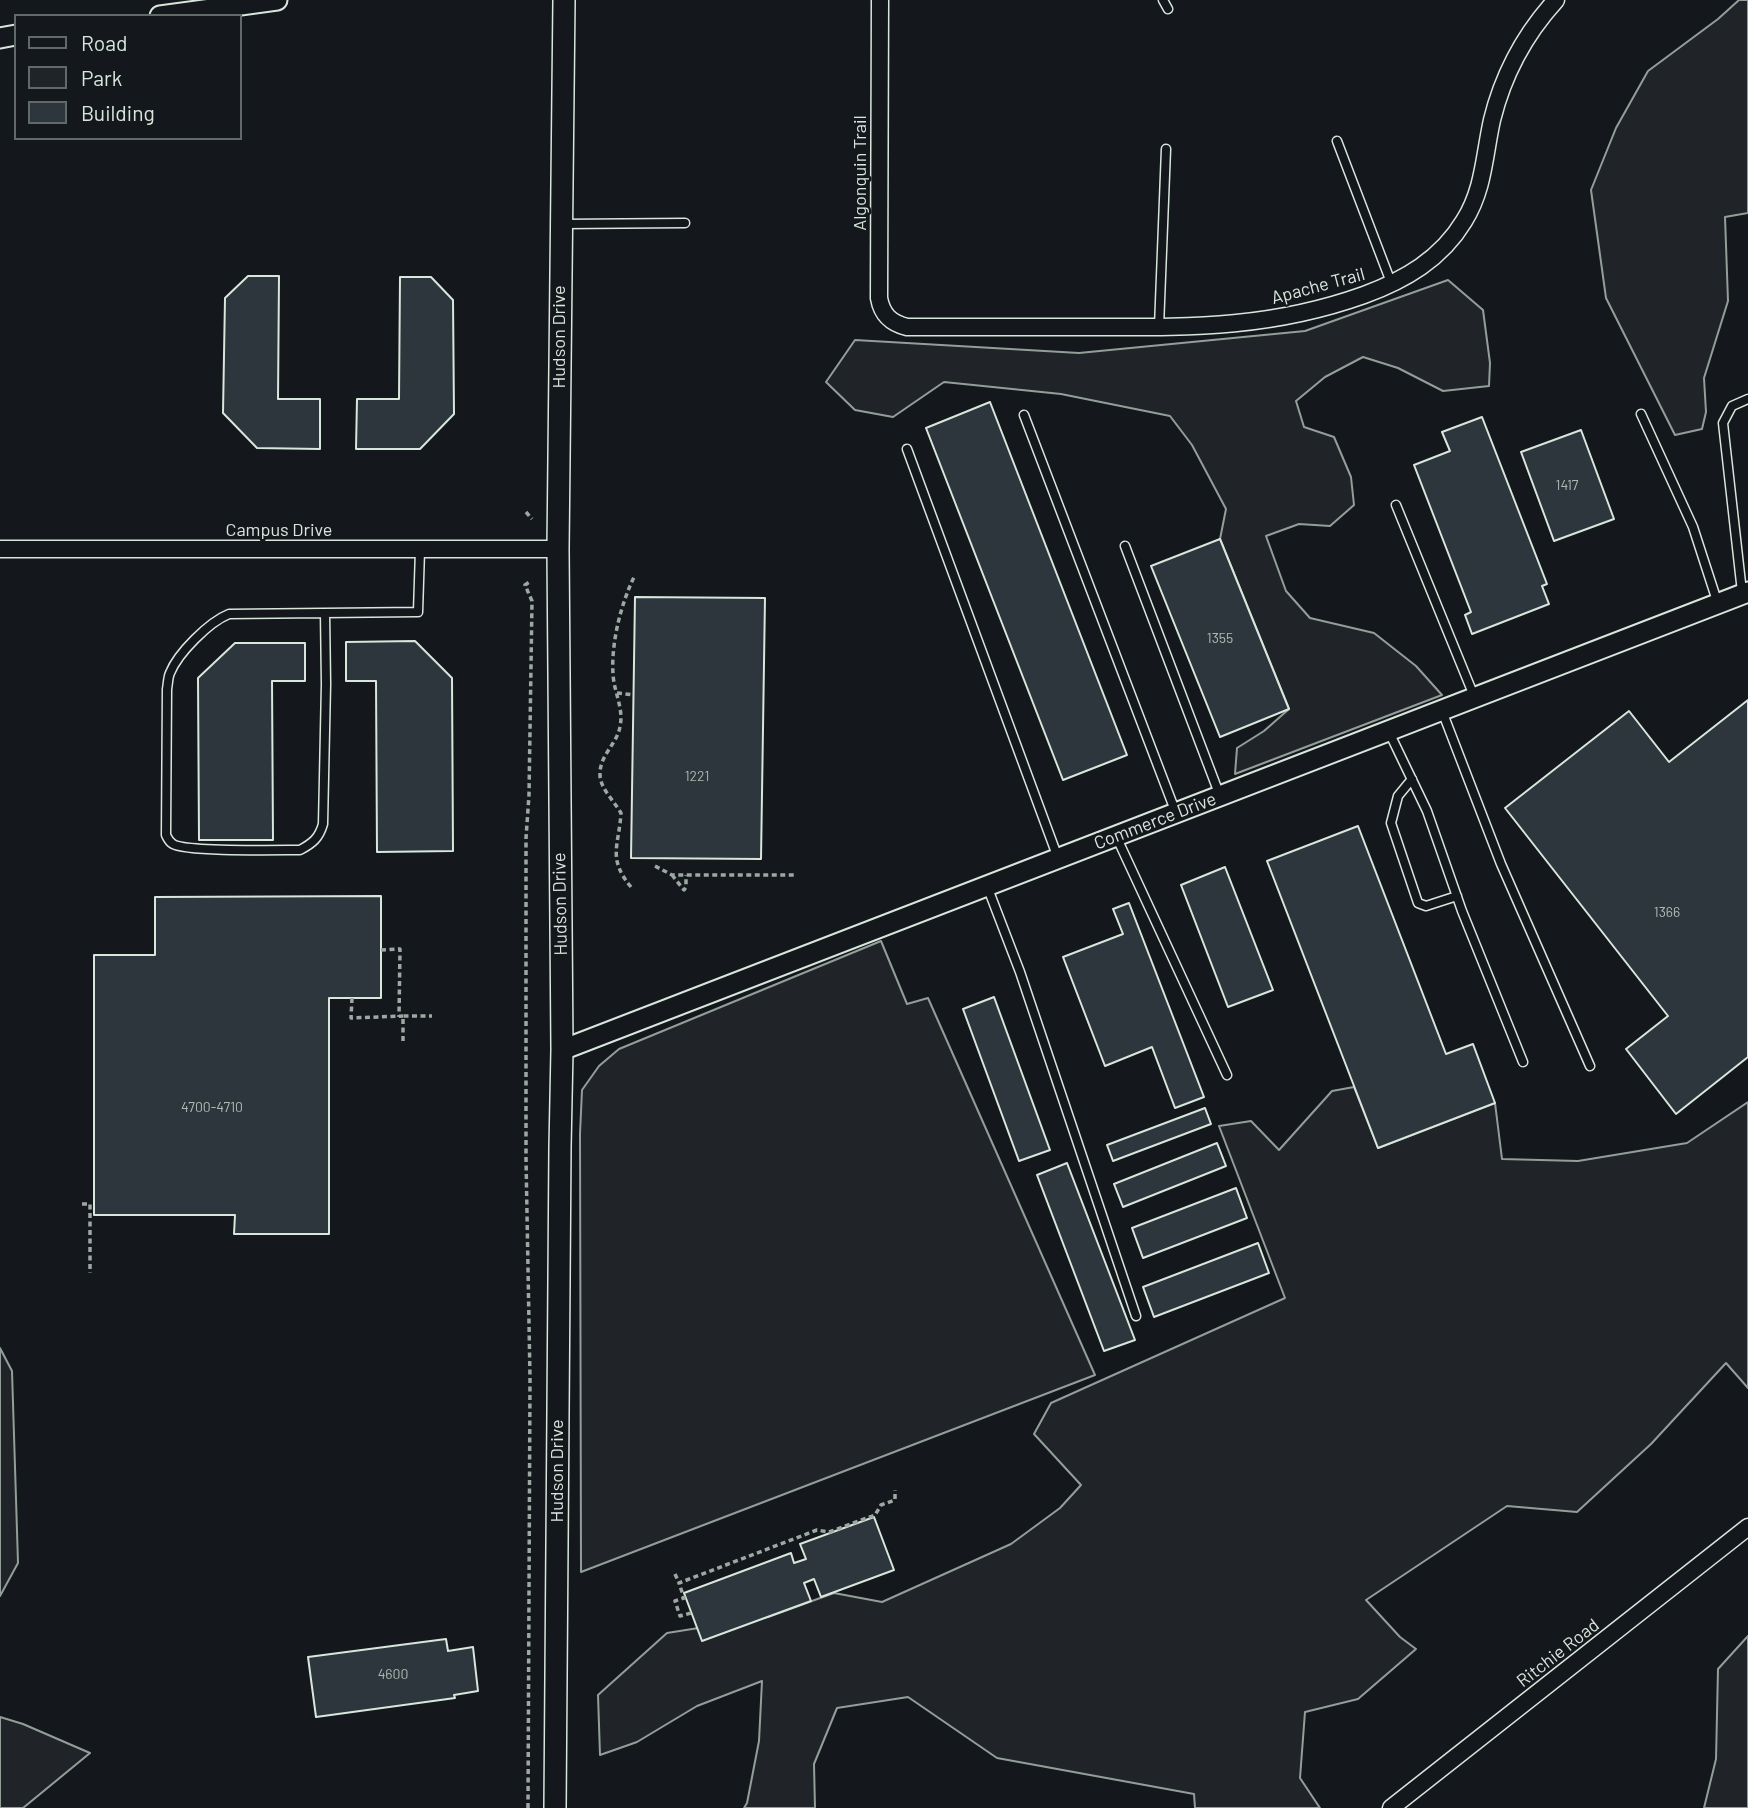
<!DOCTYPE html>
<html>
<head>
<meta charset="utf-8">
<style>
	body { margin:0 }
	#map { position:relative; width:1748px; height:1808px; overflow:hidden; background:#14181c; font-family:Barlow,sans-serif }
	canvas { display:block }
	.legend { position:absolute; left:14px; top:14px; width:228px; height:126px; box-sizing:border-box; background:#14181c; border:2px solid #626a69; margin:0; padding:9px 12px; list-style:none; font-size:21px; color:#d8e6dc }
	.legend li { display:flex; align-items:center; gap:14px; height:35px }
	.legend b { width:35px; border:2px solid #626a69 }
</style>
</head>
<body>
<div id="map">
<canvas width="1748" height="1808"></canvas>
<ul class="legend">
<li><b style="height:9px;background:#14181c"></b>Road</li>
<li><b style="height:19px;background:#202428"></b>Park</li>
<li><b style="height:19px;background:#2c363c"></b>Building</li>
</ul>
</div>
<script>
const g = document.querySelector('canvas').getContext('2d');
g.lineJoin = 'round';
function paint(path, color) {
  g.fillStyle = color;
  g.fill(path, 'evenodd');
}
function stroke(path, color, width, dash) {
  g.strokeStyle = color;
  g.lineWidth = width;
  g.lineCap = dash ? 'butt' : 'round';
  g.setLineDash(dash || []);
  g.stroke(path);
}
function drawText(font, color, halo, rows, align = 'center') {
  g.font = font + ' Barlow,sans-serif';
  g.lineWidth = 5;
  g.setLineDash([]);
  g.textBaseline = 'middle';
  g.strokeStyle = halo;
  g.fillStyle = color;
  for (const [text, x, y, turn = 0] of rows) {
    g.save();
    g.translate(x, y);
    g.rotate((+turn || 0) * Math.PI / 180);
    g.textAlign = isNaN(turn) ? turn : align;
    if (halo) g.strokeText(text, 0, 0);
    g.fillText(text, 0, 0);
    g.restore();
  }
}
const green = new Path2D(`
	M1739,0H1748V213L1725,217L1728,301L1704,378L1706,412L1702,429L1675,435L1606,298L1591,190L1616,128L1648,71L1718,19Z
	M1448,280L1483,310L1490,363L1489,386L1443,391L1398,368L1363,357L1325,377L1296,401L1304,427L1334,437L1351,477L1354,505L1330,526L1299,524L1266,536L1286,591L1310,618L1374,633L1416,666L1442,695L1235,774L1237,748L1264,731L1289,709L1220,539L1226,509L1192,445L1170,416L1061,394L944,382L893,417L855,410L826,382L855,340L1079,353L1305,331Z
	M881,941L907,1004L928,998L1095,1375L581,1572L580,1134L582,1090L599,1066L619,1049Z
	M1354,1087L1378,1148L1495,1103L1502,1159L1578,1161L1687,1143L1748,1102V1388L1726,1363L1651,1444L1577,1512L1507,1506L1366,1600L1400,1637L1416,1649L1358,1699L1305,1712L1300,1778L1320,1808H1195L1194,1794L997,1758L908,1697L837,1708L814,1764L815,1808H744L747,1803L759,1741L762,1681L697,1706L637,1742L600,1755L598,1695L667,1633L768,1617L834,1593L882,1602L1011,1544L1060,1508L1081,1485L1034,1434L1051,1403L1285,1298L1219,1126L1251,1121L1279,1150L1332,1091Z
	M0,1348L12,1371L18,1563L0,1596Z
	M1748,1636V1808H1704L1716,1759L1718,1669Z
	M0,1717L23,1724L90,1753L23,1808H0Z`);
paint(green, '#202428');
stroke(green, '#939e99', 2);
const building = new Path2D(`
	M248,276H279L278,399H320V449L257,448L223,413L225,298Z
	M400,277H431L453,300L454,414L420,449H356L357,399H399Z
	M990,402L1127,755L1063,780L926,428Z
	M1482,417L1547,584L1542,586L1549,604L1472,634L1465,615L1471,612L1414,465L1450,451L1442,432Z
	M1581,430L1614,519L1554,541L1521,452Z
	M1220,539L1289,709L1220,737L1151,566Z
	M635,597L765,598L761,859L631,858Z
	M415,641L452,678L453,851L377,852L376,681H346V642Z
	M235,643H305V681H272L273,840H199L198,678Z
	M1748,700V1057L1676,1114L1626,1049L1668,1016L1505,808L1629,711L1669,762Z
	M1358,826L1446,1054L1473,1044L1495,1103L1378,1148L1267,861Z
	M1225,867L1273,990L1228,1007L1181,885Z
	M381,896V998H329V1234H234L235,1215H94V955H155V897Z
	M1129,903L1204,1097L1175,1108L1152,1047L1105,1066L1063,957L1123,934L1113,909Z
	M994,997L1050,1150L1019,1161L963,1009Z
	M1205,1108L1211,1124L1113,1161L1107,1145Z
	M1217,1143L1226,1166L1123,1207L1114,1184Z
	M1067,1163L1135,1340L1104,1351L1037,1175Z
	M1236,1188L1247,1218L1143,1258L1132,1228Z
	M1258,1243L1269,1273L1154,1317L1143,1287Z
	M874,1517L894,1570L821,1597L814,1579L804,1583L811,1601L702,1641L684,1593L791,1553L794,1563L806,1559L800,1544Z
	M446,1639L448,1651L473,1647L478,1691L454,1695L455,1698L316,1717L308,1657Z`);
paint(building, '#2c363c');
stroke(building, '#d8e6dc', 2);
const service = new Path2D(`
	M1163,0L1168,9
	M1337,141L1392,285
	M563,224L685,223
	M1159,327L1166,149
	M1641,414L1693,527L1718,604
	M1024,415L1176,813
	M907,449L1058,858
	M1396,505L1474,696
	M1125,546L1220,796
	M1742,592L1723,423L1732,406L1748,399
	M325,613L326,684L323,824C319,838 313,843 300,850C279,850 185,852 173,844C169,842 168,839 166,835L167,689C168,684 168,677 170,673C178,653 209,622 229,614L418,612L420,550
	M1442,711L1501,864L1590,1066
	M1389,732L1427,811L1462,911L1523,1062
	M1412,779L1398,796L1391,823L1418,903L1426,906L1457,896
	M1116,836L1227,1075
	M987,886L1020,972L1136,1316`);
const minor = new Path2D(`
	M880,0L879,298C882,315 891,323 907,327C965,327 1023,327 1082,327C1183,327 1266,330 1364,295C1405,280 1441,259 1464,221C1484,189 1484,156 1492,120C1503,75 1525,34 1556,0
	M0,549H558
	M1391,1808L1748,1527`);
const tertiary = new Path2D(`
	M160,16L277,0
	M0,38L16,35
	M562,1050L1748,592`);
const secondary = new Path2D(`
	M555,1808L560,1147L562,1050L558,549L564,0`);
stroke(service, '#d8e6dc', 11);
stroke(minor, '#d8e6dc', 19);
stroke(tertiary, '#d8e6dc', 23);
stroke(secondary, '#d8e6dc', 24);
stroke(new Path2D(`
	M526,512L532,519
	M617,693L634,695
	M655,866L672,875H794
	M672,875L684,890L686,887V875
	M631,887C607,858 619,846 621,813C614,801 601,789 600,776C599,755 616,746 620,727C624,708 614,693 613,674C611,643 621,603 635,575
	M381,950L400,949L399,1017
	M352,998L351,1018L403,1016
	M403,1041V1016H432
	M82,1204H90V1273
	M675,1574L679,1583
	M691,1613L680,1616L675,1601L684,1598L679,1583L817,1530L829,1532L875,1515L881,1505L895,1500V1490
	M528,1808L530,1378L526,1158V838L529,795L532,601L525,585L531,581`), '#9da8a2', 3.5, [5, 3.5]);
stroke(service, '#14181c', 8);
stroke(minor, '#14181c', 16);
stroke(tertiary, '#14181c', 19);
stroke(secondary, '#14181c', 21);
drawText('14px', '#adbab4', null, [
	["1417",1567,485],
	["1355",1220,638],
	["1221",697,776],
	["1366",1667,912],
	["4700-4710",212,1107],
	["4600",393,1674]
]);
drawText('18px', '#d8e6dc', '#14181c', [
	["Algonquin Trail",860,173,-90],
	["Apache Trail",1318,286,-15],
	["Hudson Drive",559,337,-90],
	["Campus Drive",279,530],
	["Commerce Drive",1155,821,-21],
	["Hudson Drive",560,904,-91],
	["Hudson Drive",557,1471,-90],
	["Ritchie Road",1558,1653,-38]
]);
</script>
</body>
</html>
